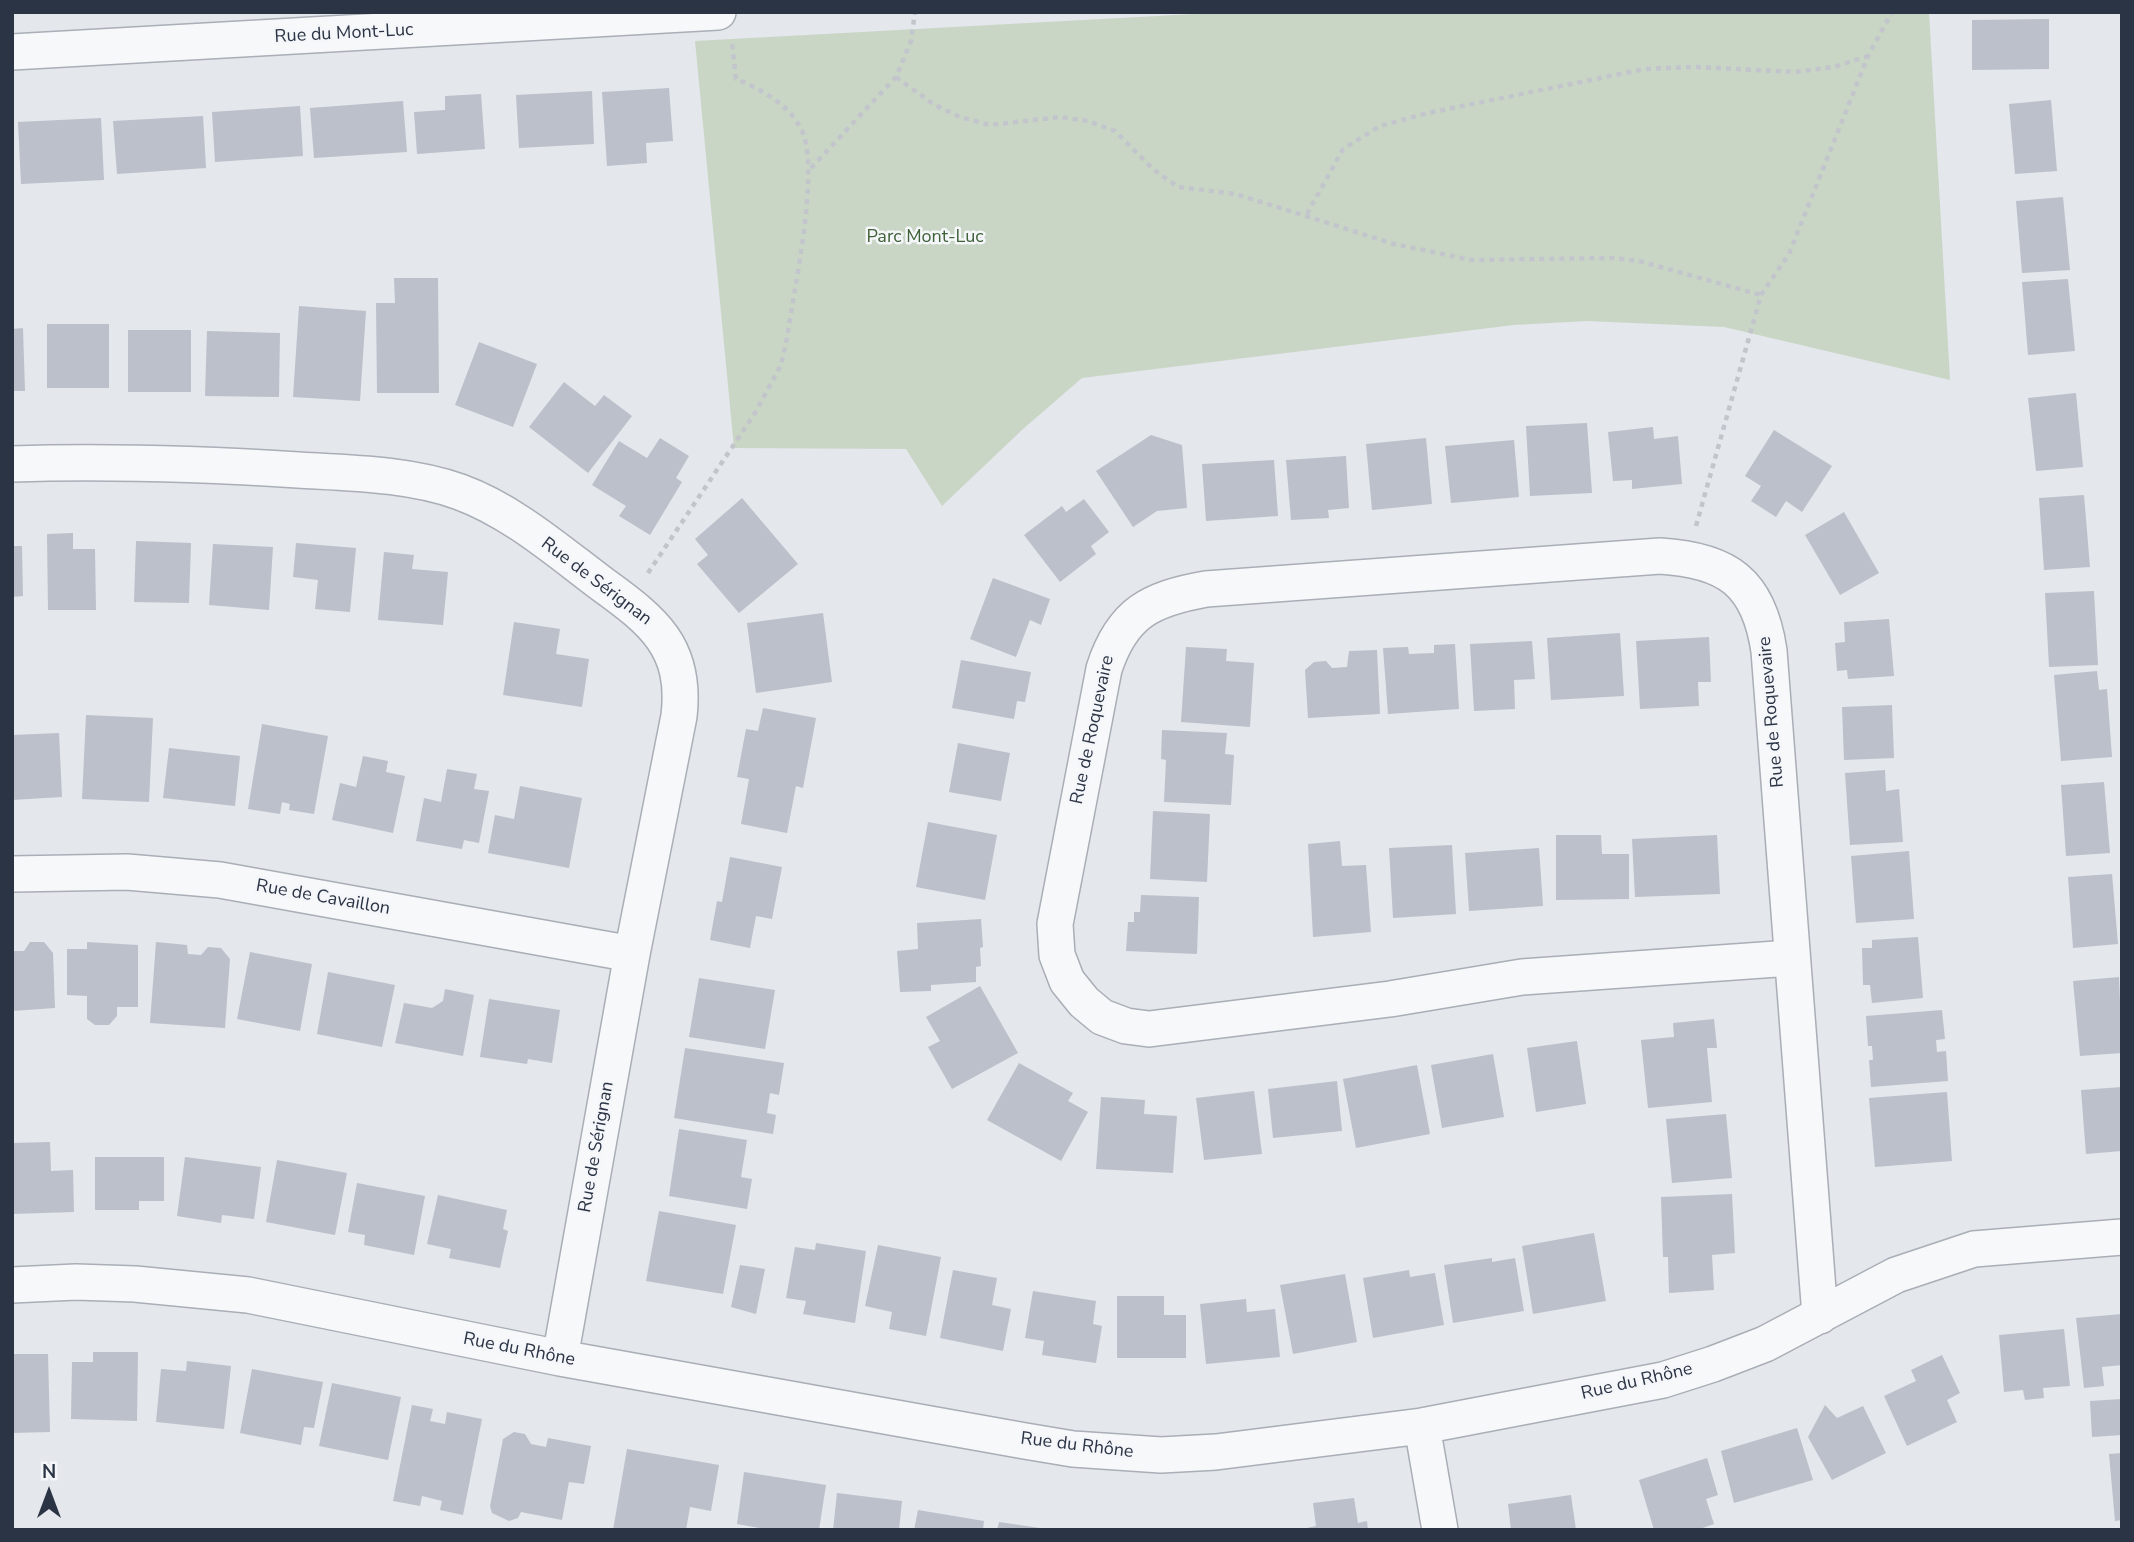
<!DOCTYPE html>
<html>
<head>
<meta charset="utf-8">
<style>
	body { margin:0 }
	#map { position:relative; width:2134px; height:1542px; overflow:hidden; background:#e4e7ec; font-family:"Nunito Sans",sans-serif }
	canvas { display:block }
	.frame { position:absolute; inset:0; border:14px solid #2b3445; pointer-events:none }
	.north { position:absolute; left:14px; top:1458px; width:70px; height:70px; -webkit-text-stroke:5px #f4f6f9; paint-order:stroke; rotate:0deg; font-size:19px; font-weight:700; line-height:28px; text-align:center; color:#2b3445 }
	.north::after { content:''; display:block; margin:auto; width:24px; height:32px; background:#2b3445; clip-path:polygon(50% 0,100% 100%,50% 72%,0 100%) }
</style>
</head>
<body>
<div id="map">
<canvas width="2134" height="1542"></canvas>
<div class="frame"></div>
<div class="north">N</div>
</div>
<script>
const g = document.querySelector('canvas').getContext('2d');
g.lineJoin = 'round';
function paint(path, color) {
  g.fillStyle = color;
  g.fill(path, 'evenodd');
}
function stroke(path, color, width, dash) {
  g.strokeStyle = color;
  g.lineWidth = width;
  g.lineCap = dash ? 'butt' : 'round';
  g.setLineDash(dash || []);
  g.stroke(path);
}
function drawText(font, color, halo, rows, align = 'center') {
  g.font = font + ' "Nunito Sans",sans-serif';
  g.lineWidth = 5;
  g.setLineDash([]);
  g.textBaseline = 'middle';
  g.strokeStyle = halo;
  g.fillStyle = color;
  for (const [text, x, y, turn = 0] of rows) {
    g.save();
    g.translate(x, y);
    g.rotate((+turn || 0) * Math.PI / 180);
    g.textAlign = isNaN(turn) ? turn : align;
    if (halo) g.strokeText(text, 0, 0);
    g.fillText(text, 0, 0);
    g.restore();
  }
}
paint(new Path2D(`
	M1231,12H1929L1950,380L1724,327L1587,321L1514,325L1082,378L1023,429L942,506L906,449L734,448L695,41Z`), '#c9d6c5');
paint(new Path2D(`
	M2049,19V69L1972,70V20Z
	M669,88L673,141L646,143L647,163L607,166L602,92Z
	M592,91L594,144L519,148L516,95Z
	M481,94L485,149L417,154L414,112L445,110V96Z
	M2051,100L2057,171L2015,174L2009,104Z
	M403,101L407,152L314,158L310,108Z
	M300,106L303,156L215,162L212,112Z
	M203,116L206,168L117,174L113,121Z
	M101,118L104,180L21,184L18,122Z
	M2063,197L2070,270L2022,273L2016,201Z
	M394,278H438L439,393H377L376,303H395Z
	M2068,279L2075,351L2028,355L2022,282Z
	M299,306L366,311L360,401L293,397Z
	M47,324H109V388H47Z
	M23,328L25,391H12V329Z
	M128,330H191V392H128Z
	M207,331L280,333L279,397L205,396Z
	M479,342L537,364L513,427L455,405Z
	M564,382L595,406L604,395L632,416L588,473L529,427Z
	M2076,393L2083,467L2036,471L2028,398Z
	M1587,423L1592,493L1530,496L1526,426Z
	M1653,427L1654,439L1678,436L1682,484L1632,489V480L1613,481L1608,432Z
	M1774,430L1832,466L1802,512L1786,501L1776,517L1751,501L1761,486L1745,476Z
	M1151,435L1182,445L1187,508L1157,511L1133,527L1096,471Z
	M660,438L689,456L676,478L682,482L650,535L619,516L626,506L592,485L619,441L647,458Z
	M1426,438L1432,504L1372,510L1366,444Z
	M1514,440L1519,497L1451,503L1445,446Z
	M1346,456L1349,508L1328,510L1329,518L1291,520L1286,460Z
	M1274,460L1278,516L1206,521L1202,464Z
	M2084,495L2090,567L2044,570L2039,498Z
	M742,498L798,564L739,613L697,564L708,555L695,539Z
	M1084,499L1109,532L1091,546L1096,554L1060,582L1024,535L1062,506L1066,512Z
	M1844,512L1879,573L1840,595L1805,535Z
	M73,533V549H95L96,610H48L47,534Z
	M136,541L191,543L189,603L134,602Z
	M296,543L356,548L350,612L315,609L318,580L293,577Z
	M213,544L273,547L269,610L209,605Z
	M12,546H22L23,596L12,597Z
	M384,552L414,555L412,569L448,572L443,625L378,620Z
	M993,578L1050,599L1041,625L1030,620L1016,657L970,639Z
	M2094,591L2098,665L2049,667L2045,593Z
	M823,613L832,682L756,693L747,623Z
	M1889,619L1894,676L1848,679L1847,670L1837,671L1835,643L1845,642L1844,622Z
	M514,622L560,629L556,654L589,659L582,707L503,695Z
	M1620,633L1624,696L1551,700L1547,638Z
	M1709,637L1711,682H1698L1699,706L1640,709L1636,641Z
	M1532,641L1535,679L1514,680L1515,709L1474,711L1470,644Z
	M1455,644L1459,709L1388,714L1383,648L1408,647L1409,654L1434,653V645Z
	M1186,647L1227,649L1226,661L1254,663L1250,727L1181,722Z
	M1377,650L1380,714L1308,718L1305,670L1314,662L1326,661L1332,668L1347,667L1349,651Z
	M961,660L1031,672L1025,702L1017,701L1014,719L952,708Z
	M2097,671L2099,690L2107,689L2112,757L2061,761L2054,675Z
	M1892,705L1894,758L1844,760L1842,707Z
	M763,708L816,718L803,788L796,786L787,833L741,824L749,779L737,777L746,729L758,731Z
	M86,715L153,718L149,802L82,799Z
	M262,724L328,736L314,814L289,810L290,804L282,802L280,814L248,809Z
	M1162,730L1227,733L1225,754L1234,755L1231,805L1164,802L1166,760L1161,759Z
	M59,733L62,797L12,800V735Z
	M958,743L1010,753L1001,801L949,792Z
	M169,748L240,756L235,806L163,798Z
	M363,756L388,761L386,772L405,776L393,833L332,820L340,783L356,787Z
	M447,769L477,774L474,789L489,791L479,843L464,840L462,849L416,841L424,798L441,802Z
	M1885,770L1886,791L1899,789L1903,842L1850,845L1845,773Z
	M2104,782L2110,853L2066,856L2061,785Z
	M520,786L582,798L569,868L488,853L495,815L514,819Z
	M1153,811L1210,814L1207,882L1150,879Z
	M928,822L997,835L985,900L916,887Z
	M1556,835H1601L1602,854H1629V899L1556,900Z
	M1717,835L1720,894L1635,897L1632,839Z
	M1340,841L1342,866L1366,865L1371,932L1313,937L1308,844Z
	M1452,845L1456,914L1393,918L1389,848Z
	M1539,848L1543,906L1469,911L1465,853Z
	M1909,851L1914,919L1856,923L1851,856Z
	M730,857L782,867L772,919L756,916L750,948L710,940L717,901L722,902Z
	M2112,874L2118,944L2073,948L2068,877Z
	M1141,895L1199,897L1197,954L1126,951L1128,922H1134V912H1140Z
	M981,919L983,947L980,948L981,966L976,967V982L931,985V991L900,992L897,951L918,949L917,923Z
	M1918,937L1923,998L1872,1003L1870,985H1863L1862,948H1872V940Z
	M30,942H44L53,953L55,1008L12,1011V951H24Z
	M87,942L138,945V1007H117V1016L109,1025H95L87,1019V996L67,995V949H87Z
	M156,942L187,945L188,954L201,955L208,947L221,948L230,959L225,1028L150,1023Z
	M250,952L312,964L300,1031L237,1019Z
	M328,972L395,985L382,1047L317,1034Z
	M2119,977L2122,1053L2080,1056L2073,981Z
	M699,978L775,990L765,1049L689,1037Z
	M980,986L1018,1053L952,1089L928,1047L940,1041L926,1017Z
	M445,989L474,995L463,1056L395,1043L404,1003L432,1008L443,1001Z
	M489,999L560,1010L552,1063L528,1059L527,1064L480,1057Z
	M1942,1010L1945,1039L1936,1040L1937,1052L1946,1051L1948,1081L1871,1087L1869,1060H1873L1872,1046H1868L1866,1016Z
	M1714,1019L1717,1048H1707L1712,1102L1648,1108L1641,1040L1674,1037L1673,1023Z
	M1577,1041L1586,1104L1536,1112L1527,1048Z
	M685,1048L784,1063L779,1095L770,1093L767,1113L776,1115L773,1134L674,1118Z
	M1493,1054L1504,1117L1442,1128L1431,1065Z
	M1019,1063L1073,1093L1068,1101L1088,1112L1061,1161L987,1120Z
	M1417,1065L1430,1134L1356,1148L1343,1079Z
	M1337,1081L1342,1131L1273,1138L1268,1089Z
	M2122,1087V1151L2086,1154L2081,1090Z
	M1254,1091L1262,1154L1204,1160L1196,1098Z
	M1947,1092L1952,1161L1875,1167L1869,1098Z
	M1101,1097L1145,1100L1144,1114L1177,1116L1173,1173L1096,1169Z
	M1726,1114L1732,1178L1672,1183L1666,1119Z
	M679,1129L747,1140L741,1177L752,1179L747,1209L669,1196Z
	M50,1142L51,1171L73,1170L74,1212L12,1214V1143Z
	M95,1157H164V1201H139V1210H95Z
	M185,1157L261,1167L254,1219L222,1215L221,1223L177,1216Z
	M277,1160L347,1173L335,1235L266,1222Z
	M357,1183L425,1196L414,1255L364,1245L365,1235L348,1232Z
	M1732,1194L1735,1253L1712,1255L1714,1290L1669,1293L1668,1257H1663L1661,1197Z
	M438,1195L507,1210L503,1229L508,1231L500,1268L449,1258L451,1249L427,1244Z
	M659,1211L736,1225L723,1294L646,1281Z
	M1594,1233L1606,1301L1533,1314L1522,1246Z
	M816,1243L866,1251L855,1323L803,1314L806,1301L786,1298L795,1247L815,1250Z
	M878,1245L941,1257L926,1336L889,1329L892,1312L865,1306Z
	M1492,1258V1262L1515,1258L1524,1311L1453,1323L1444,1265Z
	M740,1265L765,1269L756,1314L731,1307Z
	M953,1270L997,1278L992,1305L1011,1309L1003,1351L940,1338Z
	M1409,1270L1410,1277L1435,1273L1444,1325L1373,1338L1363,1278Z
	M1345,1274L1357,1342L1293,1354L1280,1285Z
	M1033,1291L1096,1301L1093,1324L1102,1326L1096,1363L1042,1355L1044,1341L1025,1338Z
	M1117,1296H1164V1315H1186V1358H1117Z
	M1246,1299L1247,1312L1275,1309L1280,1357L1206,1364L1200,1304Z
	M2122,1314V1365L2102,1367L2104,1386L2084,1388L2076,1318Z
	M2064,1329L2070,1386L2043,1388L2044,1398L2025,1400L2023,1390L2004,1392L1999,1335Z
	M93,1352H138L137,1421L71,1419L72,1362H93Z
	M12,1354H48L50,1432L12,1433Z
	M1942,1355L1960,1393L1947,1400L1957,1422L1907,1446L1884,1396L1916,1381L1911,1370Z
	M187,1361L231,1366L224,1429L156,1422L161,1369L186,1371Z
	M252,1369L323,1382L314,1428L304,1427L301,1445L240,1433Z
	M332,1383L401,1397L388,1460L319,1446Z
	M2122,1399V1435L2092,1437L2090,1401Z
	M412,1405L433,1409L430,1421L445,1424L447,1412L482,1419L463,1515L440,1510L442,1501L422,1496L420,1506L393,1501Z
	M1825,1405L1837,1418L1863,1406L1886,1453L1832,1480L1808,1437Z
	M1797,1428L1813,1480L1734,1503L1721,1451Z
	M514,1432L525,1434L531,1444L546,1447L548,1438L591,1446L584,1484L569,1482L562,1520L521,1512L518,1518L509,1521L492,1513L490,1506L503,1439Z
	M627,1449L719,1465L711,1511L690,1507L686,1530H613Z
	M2122,1453V1520L2115,1521L2109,1454Z
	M1707,1458L1718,1495L1706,1499L1714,1524L1697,1530H1654L1639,1480Z
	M744,1472L826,1485L819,1530H771L737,1524Z
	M837,1493L902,1501L899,1530H833Z
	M1571,1495L1576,1530H1511L1508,1504Z
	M1354,1498L1358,1523L1367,1521L1368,1530H1298L1316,1526L1313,1503Z
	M918,1510L984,1521L983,1530H914Z
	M999,1522L1040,1528L1039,1530H997Z`), '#bbc0ca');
const minor = new Path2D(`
	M12,52L718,12
	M12,464C107,461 203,464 298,470C351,473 410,474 460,492C512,511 558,551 602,584C653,621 687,647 679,716L632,954L560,1358
	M12,874L127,872L220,880L632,954
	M1791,958L1522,977L1390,999L1149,1029L1126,1026L1102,1017L1084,1002L1067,981L1057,955L1055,924L1104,669C1122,613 1150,599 1206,589L1660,556C1727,560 1759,582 1769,651L1820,1316
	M12,1285L76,1282L135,1284L248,1295L560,1358L1025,1441L1073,1449L1161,1455L1216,1452L1422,1426L1663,1380L1713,1364L1765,1344L1896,1275L1974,1249L2122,1237
	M1422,1426L1440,1530`);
stroke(minor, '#a9aeb7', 38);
stroke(new Path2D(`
	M896,77L933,104L960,117L990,125L1060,117L1088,121L1115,131L1154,170L1178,187L1236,194L1394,244L1472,260L1613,258L1639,261L1761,295
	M811,168L896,77L911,41L915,12
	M1307,214L1343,149L1380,126L1428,113L1645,69L1694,67L1795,72L1834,67L1868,56
	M1696,526L1761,295L1789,254L1868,56L1892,12
	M648,573L755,413L781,365L787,338C794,289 818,180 804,136C794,107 763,90 736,79L732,43`), '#c2c5cb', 4.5, [5, 5]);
stroke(minor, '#f7f8fa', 35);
drawText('18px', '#2b3445', '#f4f6f9', [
	["Rue du Mont-Luc",344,34,-3],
	["Rue de Sérignan",596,582,37],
	["Rue de Roquevaire",1772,712,-95],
	["Rue de Roquevaire",1093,730,-78],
	["Rue de Cavaillon",323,898,10],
	["Rue de Sérignan",597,1147,-80],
	["Rue du Rhône",519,1350,11],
	["Rue du Rhône",1637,1382,-13],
	["Rue du Rhône",1077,1446,7]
]);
drawText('18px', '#3f6138', '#f4f6f9', [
	["Parc Mont-Luc",925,238]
]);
</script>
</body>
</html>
